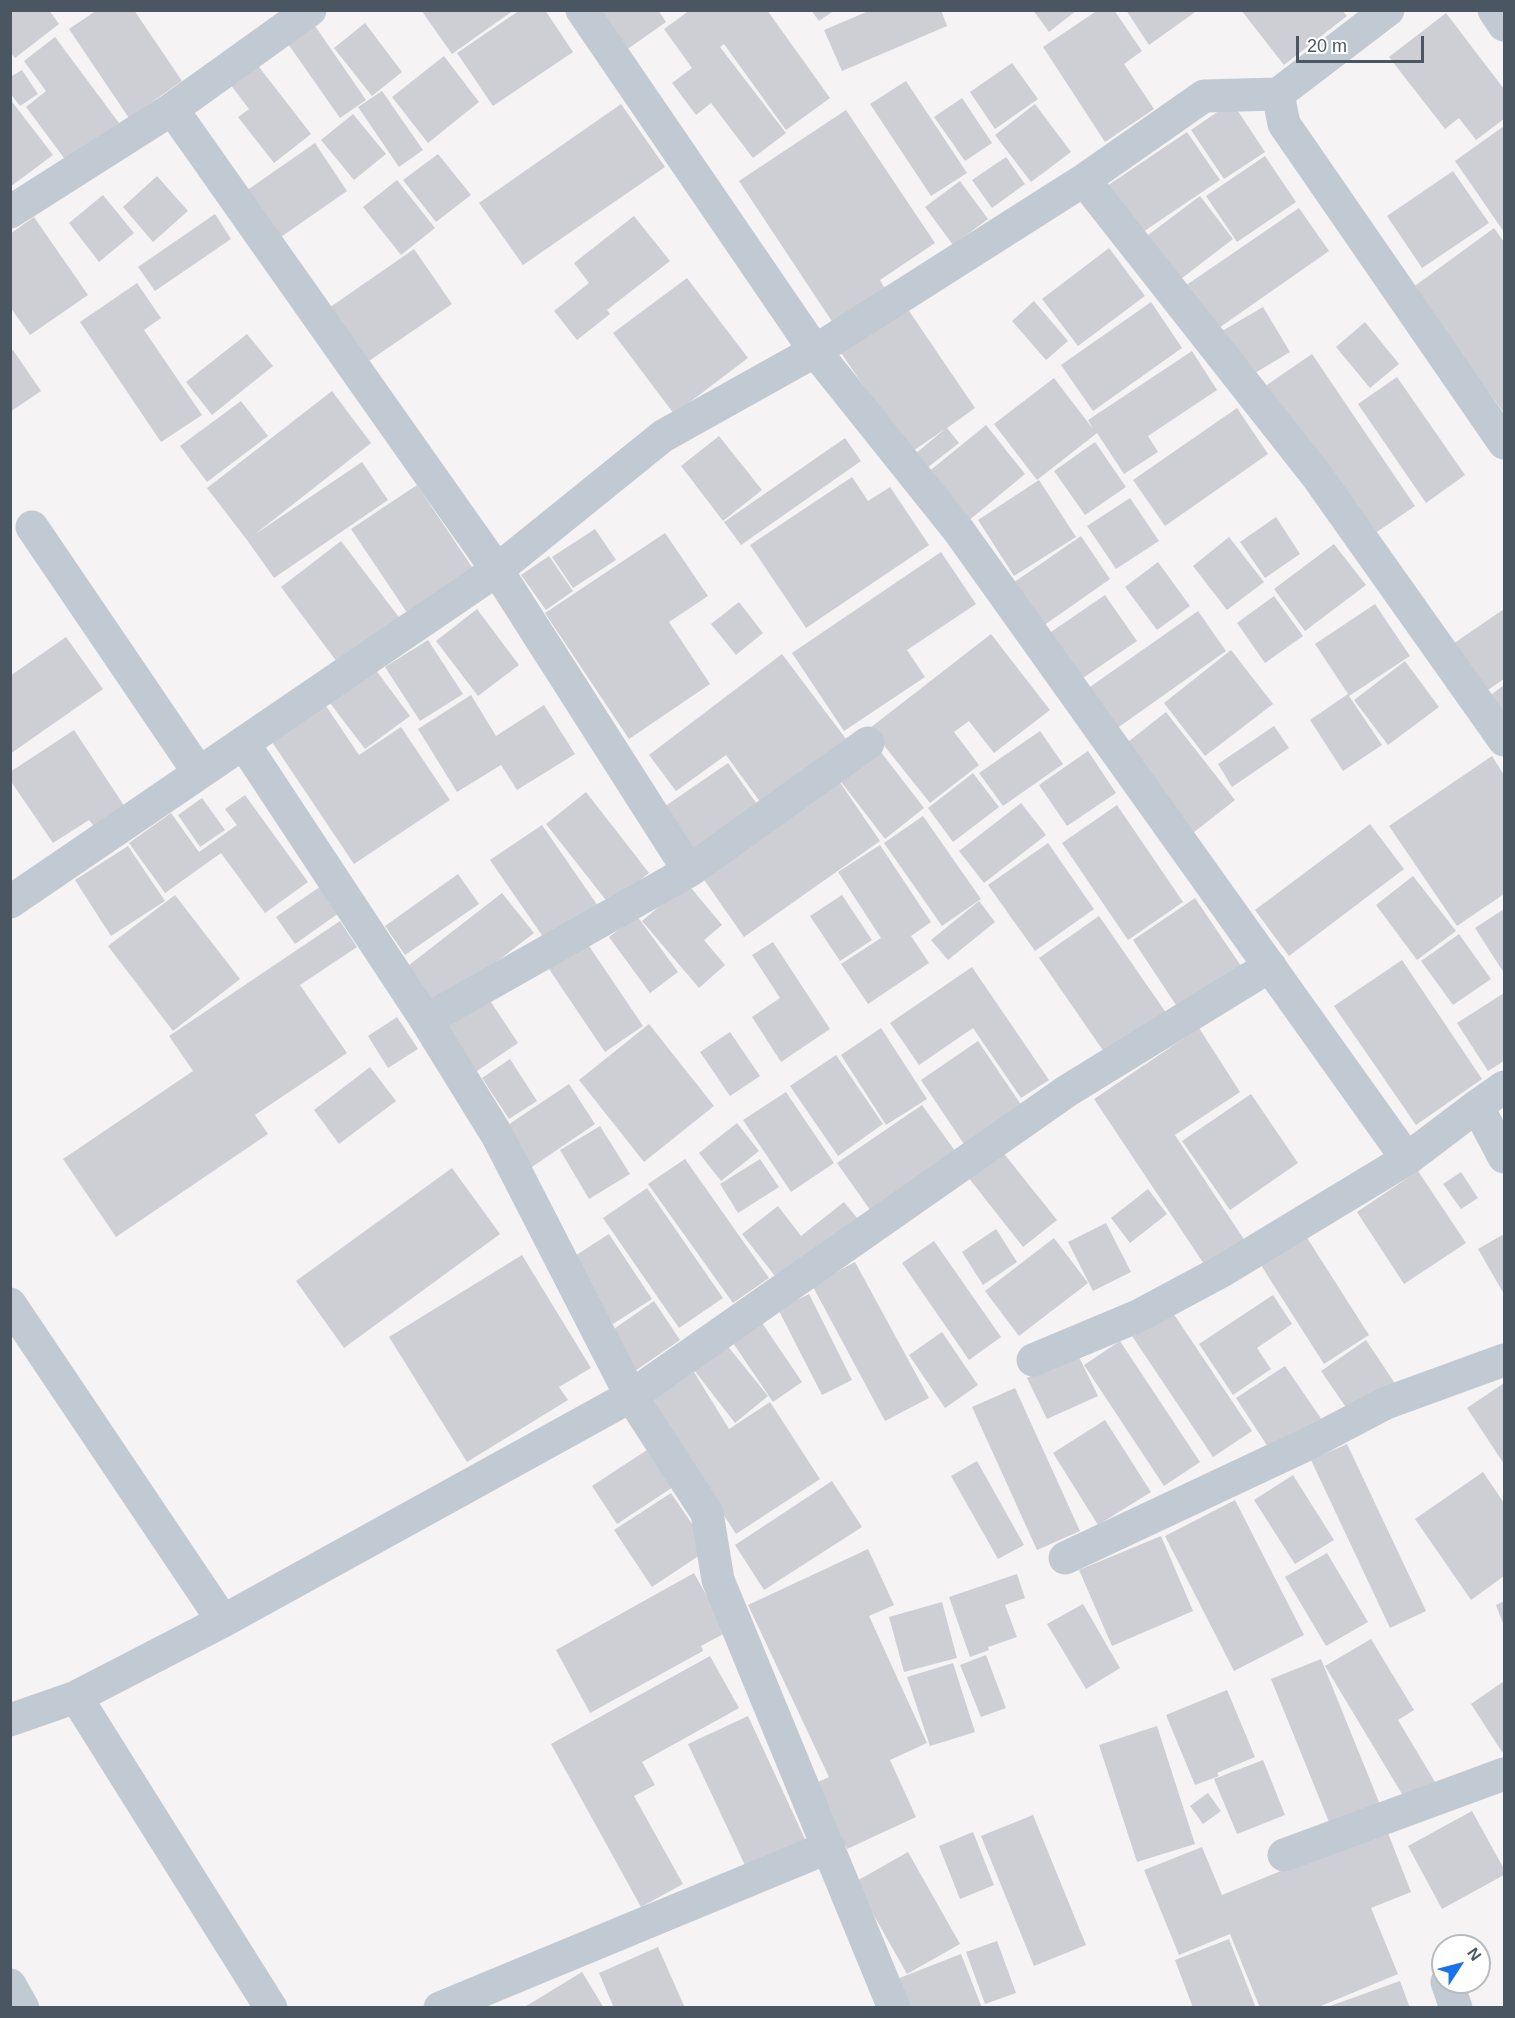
<!DOCTYPE html>
<html>
<head>
<meta charset="utf-8">
<style>
	body { margin:0 }
	#map { position:relative; width:1515px; height:2018px; overflow:hidden; background:#f5f3f3; font-family:Arial,sans-serif }
	canvas { display:block }
	.frame { position:absolute; inset:0; border:12px solid #4a5661; pointer-events:none }
	.north { position:absolute; left:1431px; top:1934px; width:60px; height:60px; box-sizing:border-box; background:#fff; border:2px solid #b7bbc0; border-radius:50%; rotate:54deg; font-size:16px; font-weight:700; line-height:24px; text-align:center; color:#4a5661 }
	.north::after { content:''; display:block; margin:auto; width:21px; height:27px; background:#1a73e8; clip-path:polygon(50% 0,100% 100%,50% 72%,0 100%) }
	.scale { position:absolute; left:1296px; top:36px; width:128px; height:27px; box-sizing:border-box; border:3px solid #4a5661; border-top:0; padding-left:8px; font-size:18px; line-height:21px; white-space:nowrap; color:#4a5661; -webkit-text-stroke:4px #fff; paint-order:stroke }
</style>
</head>
<body>
<div id="map">
<canvas width="1515" height="2018"></canvas>
<div class="frame"></div>
<div class="north">N</div>
<div class="scale">20 m</div>
</div>
<script>
const g = document.querySelector('canvas').getContext('2d');
g.lineJoin = 'round';
function paint(path, color) {
  g.fillStyle = color;
  g.fill(path, 'evenodd');
}
function stroke(path, color, width, dash) {
  g.strokeStyle = color;
  g.lineWidth = width;
  g.lineCap = dash ? 'butt' : 'round';
  g.setLineDash(dash || []);
  g.stroke(path);
}
paint(new Path2D(`
	M10,10H49L59,24L15,58L10,52Z
	M97,10H134L182,81L129,118L69,29Z
	M421,10H514L452,54Z
	M520,10H545L573,52L493,106L457,53Z
	M592,10H658L666,22L622,53Z
	M690,10H767L830,98L786,130L724,44L720,47L786,133L753,158L711,103L696,115L672,83L692,68L664,29Z
	M811,10H835L819,21Z
	M871,10H941L947,26L842,71L824,30Z
	M1033,10H1077L1049,32Z
	M1098,10H1114L1142,51L1124,64L1154,109L1105,142L1043,47Z
	M1126,10H1198L1149,45Z
	M1241,10H1342L1347,16L1284,65Z
	M1446,13L1504,89V119L1476,140L1459,118L1445,129L1389,57Z
	M313,23L366,100L340,118L286,41Z
	M365,23L402,72L372,96L334,48Z
	M55,37L119,123L67,162L26,107L46,91L24,61Z
	M444,56L479,102L428,143L392,97Z
	M256,63L311,134L274,163L238,117L249,109L230,84Z
	M1012,63L1038,99L995,129L970,92Z
	M22,70L38,94L20,106L10,93V77Z
	M906,81L967,173L931,196L870,104Z
	M382,91L423,150L399,167L358,107Z
	M962,98L992,143L965,161L934,117Z
	M10,99L53,155L10,187Z
	M1232,102L1265,152L1224,179L1191,130Z
	M621,104L665,167L523,265L479,203Z
	M1035,104L1071,152L1031,182L995,135Z
	M846,110L935,243L880,280L885,289L833,323L739,181Z
	M353,114L386,154L354,180L321,140Z
	M1504,126V232L1455,161Z
	M1187,132L1220,180L1137,236L1104,188Z
	M315,143L347,191L278,239L246,191Z
	M438,154L471,195L436,222L403,180Z
	M1265,156L1296,202L1237,242L1206,196Z
	M1006,157L1025,184L992,208L972,180Z
	M1453,171L1489,223L1422,268L1387,216Z
	M157,176L188,211L153,242L123,207Z
	M397,180L435,228L401,255L363,207Z
	M960,181L988,219L953,245L925,207Z
	M103,195L134,233L99,262L69,223Z
	M1200,196L1233,239L1173,285L1140,241Z
	M1299,208L1329,251L1216,330L1185,286Z
	M215,214L231,239L155,291L138,267Z
	M634,216L670,261L607,310L610,314L577,340L554,311L589,283L574,263Z
	M34,217L88,295L30,335L10,307V234Z
	M1494,228L1504,242V413L1412,288Z
	M1109,248L1145,296L1078,346L1042,299Z
	M414,249L452,304L363,365L326,310Z
	M687,278L748,358L674,414L613,333Z
	M137,283L161,318L144,330L202,415L161,442L80,322Z
	M1034,301L1068,341L1046,360L1012,321Z
	M1151,302L1182,348L1093,411L1061,365Z
	M1263,307L1290,352L1250,376L1222,331Z
	M907,308L975,408L947,428L959,443L927,468L915,454L945,429L910,453L841,353Z
	M1365,322L1399,364L1370,388L1336,347Z
	M247,334L273,366L212,415L186,382Z
	M13,350L41,391L10,412V351Z
	M1192,351L1217,390L1148,436L1158,452L1124,474L1097,433L1037,480L994,424L1054,378L1093,429L1088,420Z
	M1312,354L1415,506L1365,540L1261,389Z
	M1397,377L1465,475L1426,503L1358,404Z
	M332,391L371,443L254,535L362,462L388,500L274,578L247,540L207,488Z
	M241,401L268,436L207,482L180,446Z
	M1237,408L1268,454L1165,526L1133,480Z
	M986,425L1025,474L967,522L927,473Z
	M719,436L762,490L723,521L681,466Z
	M845,438L861,461L741,545L724,522Z
	M1095,442L1126,487L1085,515L1054,471Z
	M852,477L868,501L890,487L929,545L806,628L750,545Z
	M1039,480L1076,537L1014,576L978,520Z
	M417,485L474,570L408,614L351,529Z
	M1130,498L1159,541L1116,569L1087,526Z
	M1276,517L1300,554L1265,578L1240,542Z
	M595,529L616,560L573,588L552,557Z
	M665,533L708,596L669,622L710,684L629,739L545,613Z
	M1081,536L1110,579L1043,626L1013,583Z
	M1229,537L1264,582L1227,610L1193,566Z
	M341,541L401,620L340,666L281,587Z
	M1334,544L1366,585L1305,631L1274,589Z
	M941,552L976,604L907,650L925,677L844,731L792,653Z
	M549,556L573,591L546,610L521,575Z
	M1158,562L1190,606L1157,630L1125,587Z
	M1105,595L1137,641L1080,680L1048,634Z
	M1274,596L1303,636L1265,663L1237,623Z
	M739,602L763,633L736,655L711,624Z
	M1375,604L1410,656L1349,696L1382,745L1343,771L1310,720L1348,694L1315,644Z
	M477,609L519,665L478,696L436,641Z
	M1504,609V679L1482,694L1450,646Z
	M1198,611L1226,651L1116,729L1087,689Z
	M991,634L1050,710L994,753L969,721L954,732L979,765L930,803L870,728Z
	M66,637L103,689L10,754V676Z
	M428,640L463,694L420,721L385,667Z
	M1231,650L1273,704L1205,756L1164,703Z
	M782,654L846,739L761,803L726,755L676,791L649,755Z
	M1405,661L1439,707L1388,745L1354,700Z
	M375,669L410,716L365,749L330,703Z
	M1504,685V719L1488,697Z
	M471,695L496,736L544,705L575,754L517,790L501,765L457,792L418,729Z
	M324,703L359,755L401,727L450,800L354,864L270,739Z
	M1166,712L1235,800L1193,833L1124,745Z
	M1274,726L1289,748L1232,787L1218,764Z
	M74,730L125,807L95,827L89,820L53,843L10,780V772Z
	M1040,731L1063,764L1003,806L979,773Z
	M877,747L924,808L885,839L838,778Z
	M1088,751L1116,793L1067,826L1039,785Z
	M1492,756L1504,775V894L1457,926L1389,826Z
	M728,763L757,804L690,850L661,809Z
	M973,773L999,807L953,842L928,808Z
	M837,778L880,841L744,937L700,874Z
	M586,792L649,873L609,904L546,824Z
	M245,795L308,882L265,913L221,853L165,893L129,843L171,813L199,852L237,825L225,809Z
	M202,798L225,830L200,847L178,815Z
	M1021,803L1046,835L984,883L959,851Z
	M1117,805L1183,902L1128,940L1062,843Z
	M923,816L981,899L942,926L884,843Z
	M1370,824L1404,869L1289,956L1255,910Z
	M542,825L598,906L546,941L490,860Z
	M1048,843L1094,909L1035,951L988,885Z
	M880,845L931,922L911,936L929,963L868,1004L841,964L881,938L838,872Z
	M128,846L165,901L111,936L75,880Z
	M458,874L479,904L405,955L385,926Z
	M1413,876L1456,931L1417,960L1376,905Z
	M687,883L722,925L704,940L725,965L699,988L642,921Z
	M321,886L339,913L295,944L276,917Z
	M502,893L534,933L435,1009L404,969Z
	M175,895L240,979L173,1031L108,946Z
	M842,895L872,940L840,961L810,916Z
	M1195,898L1241,966L1178,1008L1133,940Z
	M979,901L995,922L948,960L931,940Z
	M1504,909V973L1475,928Z
	M637,916L678,972L650,993L609,937Z
	M1099,916L1169,1017L1109,1059L1039,958Z
	M340,921L357,947L300,985L347,1053L255,1115L268,1134L116,1237L63,1159L193,1071L169,1036Z
	M1459,934L1491,979L1453,1005L1421,961Z
	M773,942L830,1029L781,1062L752,1017L780,998L752,955Z
	M587,943L643,1026L605,1052L549,969Z
	M1402,960L1482,1079L1416,1125L1334,1006Z
	M972,967L1049,1080L1021,1098L973,1028L919,1065L890,1023Z
	M485,993L518,1043L474,1073L441,1023Z
	M1504,993V1061L1488,1071L1457,1023Z
	M397,1017L418,1049L388,1068L368,1036Z
	M649,1024L714,1106L644,1162L579,1080Z
	M881,1028L927,1099L886,1125L841,1055Z
	M1199,1028L1240,1092L1175,1135L1249,1247L1210,1273L1094,1099Z
	M730,1032L760,1076L730,1096L700,1052Z
	M978,1041L1022,1106L964,1144L921,1080Z
	M836,1055L883,1124L838,1156L790,1086Z
	M510,1059L537,1101L509,1119L482,1078Z
	M370,1067L396,1101L339,1144L314,1110Z
	M569,1084L595,1124L526,1171L499,1131Z
	M786,1092L834,1163L791,1192L743,1120Z
	M1251,1094L1298,1163L1230,1210L1182,1141Z
	M922,1105L958,1155L873,1214L837,1163Z
	M737,1123L759,1151L721,1181L699,1153Z
	M600,1126L630,1174L589,1199L560,1150Z
	M1001,1150L1057,1220L1023,1247L968,1177Z
	M685,1159L769,1278L733,1303L648,1184Z
	M760,1159L779,1187L738,1213L720,1184Z
	M452,1168L500,1234L344,1348L296,1281Z
	M1418,1171L1466,1243L1404,1284L1357,1212Z
	M1461,1172L1478,1198L1461,1209L1443,1184Z
	M647,1188L723,1298L679,1328L603,1218Z
	M1148,1189L1167,1214L1130,1243L1111,1218Z
	M844,1202L861,1223L782,1285L742,1234L778,1206L801,1236Z
	M1106,1223L1131,1272L1093,1291L1068,1242Z
	M996,1229L1017,1262L983,1285L962,1252Z
	M1302,1230L1369,1335L1324,1364L1257,1259Z
	M609,1234L652,1299L613,1324L570,1259Z
	M1504,1234V1294L1478,1249Z
	M1054,1238L1088,1283L1019,1336L985,1291Z
	M934,1241L1001,1337L969,1360L902,1263Z
	M522,1255L591,1368L559,1387L568,1400L467,1462L389,1337Z
	M855,1262L929,1398L885,1421L812,1285Z
	M809,1294L852,1380L822,1395L778,1309Z
	M1273,1295L1292,1324L1257,1348L1271,1369L1233,1395L1199,1344Z
	M654,1301L680,1340L635,1371L608,1333Z
	M1171,1310L1252,1431L1213,1457L1132,1336Z
	M760,1320L802,1382L773,1402L731,1340Z
	M942,1332L978,1385L945,1408L909,1355Z
	M1366,1340L1396,1385L1352,1416L1321,1371Z
	M1120,1341L1200,1462L1164,1486L1084,1365Z
	M726,1344L768,1396L735,1423L694,1370Z
	M1078,1355L1098,1396L1047,1419L1027,1378Z
	M1285,1366L1322,1420L1272,1453L1236,1398Z
	M694,1372L729,1429L770,1402L820,1479L736,1534L650,1401Z
	M1504,1383V1464L1467,1408Z
	M1015,1388L1080,1531L1037,1550L972,1407Z
	M1105,1420L1151,1492L1098,1525L1053,1453Z
	M1347,1444L1426,1611L1390,1628L1311,1460Z
	M647,1450L673,1487L617,1524L592,1486Z
	M977,1461L1024,1545L998,1559L951,1476Z
	M1483,1472L1504,1503V1576L1471,1600L1415,1519Z
	M1293,1475L1334,1540L1295,1564L1254,1500Z
	M832,1481L862,1527L764,1590L735,1545Z
	M671,1493L709,1549L652,1587L614,1530Z
	M1235,1500L1304,1635L1234,1671L1165,1536Z
	M1161,1536L1193,1611L1112,1646L1079,1570Z
	M868,1549L894,1605L869,1616L927,1743L890,1760L916,1817L847,1849L816,1783L829,1777L748,1605Z
	M1327,1553L1368,1622L1326,1646L1285,1577Z
	M694,1573L727,1632L701,1646L703,1651L590,1713L556,1650Z
	M1017,1574L1025,1598L1005,1605L1017,1637L988,1647L989,1650L970,1657L949,1597Z
	M1504,1601V1626L1496,1605Z
	M942,1602L957,1658L904,1672L889,1617Z
	M1083,1604L1120,1668L1086,1689L1047,1624Z
	M1371,1639L1414,1710L1398,1720L1438,1787L1408,1804L1325,1666Z
	M986,1655L1006,1708L981,1717L960,1665Z
	M710,1656L739,1708L642,1762L655,1785L634,1796L683,1884L641,1907L551,1744Z
	M1321,1659L1381,1807L1331,1827L1271,1679Z
	M953,1663L975,1732L930,1746L907,1677Z
	M1504,1681V1751L1502,1752L1471,1704Z
	M1227,1690L1255,1757L1217,1773L1219,1776L1195,1785L1166,1715Z
	M748,1716L810,1850L751,1878L688,1744Z
	M1157,1726L1195,1844L1137,1862L1099,1745Z
	M1263,1760L1285,1815L1237,1834L1214,1779Z
	M1208,1793L1221,1811L1203,1824L1190,1806Z
	M1472,1811L1504,1869V1875L1442,1909L1408,1846Z
	M1033,1815L1086,1945L1034,1966L981,1836Z
	M1386,1828L1411,1892L1371,1908L1398,1974L1316,2008H1260L1230,1934L1179,1955L1144,1870L1202,1847L1222,1895Z
	M973,1832L994,1885L960,1899L939,1846Z
	M908,1852L960,1944L907,1974L855,1882Z
	M1229,1939L1256,2008H1193L1175,1960Z
	M997,1941L1016,1993L985,2004L966,1952Z
	M658,1947L685,2008H614L599,1973Z
	M961,1954L982,2008H903L892,1981Z
	M582,1972L604,2008H523Z
	M1400,1981L1410,2008H1327V2007Z`), '#cdcfd5');
stroke(new Path2D(`
	M582,10L815,351L959,531L1407,1159L1477,1106L1504,1087
	M1388,10L1278,94L1284,124L1504,443
	M1494,10L1504,25
	M172,109L497,570L689,871
	M1084,180L1317,476L1504,740
	M10,212L172,109L310,10
	M32,527L199,773
	M244,744L426,1020L497,1135L631,1396L707,1513L718,1580L894,2008
	M10,902L497,570L663,436L815,351L1084,180L1204,96L1278,94
	M426,1020L689,871L868,743
	M1477,1106L1504,1157
	M10,1304L223,1621L631,1396L1067,1091L1270,966
	M1033,1360L1138,1316L1222,1271L1407,1159
	M1065,1558L1312,1442L1386,1403L1504,1360
	M76,1697L223,1621
	M10,1720L76,1697L271,2008
	M1284,1855L1504,1774
	M1447,1982L1456,2008
	M10,1985L23,2008
	M440,2008L829,1847`), '#c1cad2', 33);
</script>
</body>
</html>
